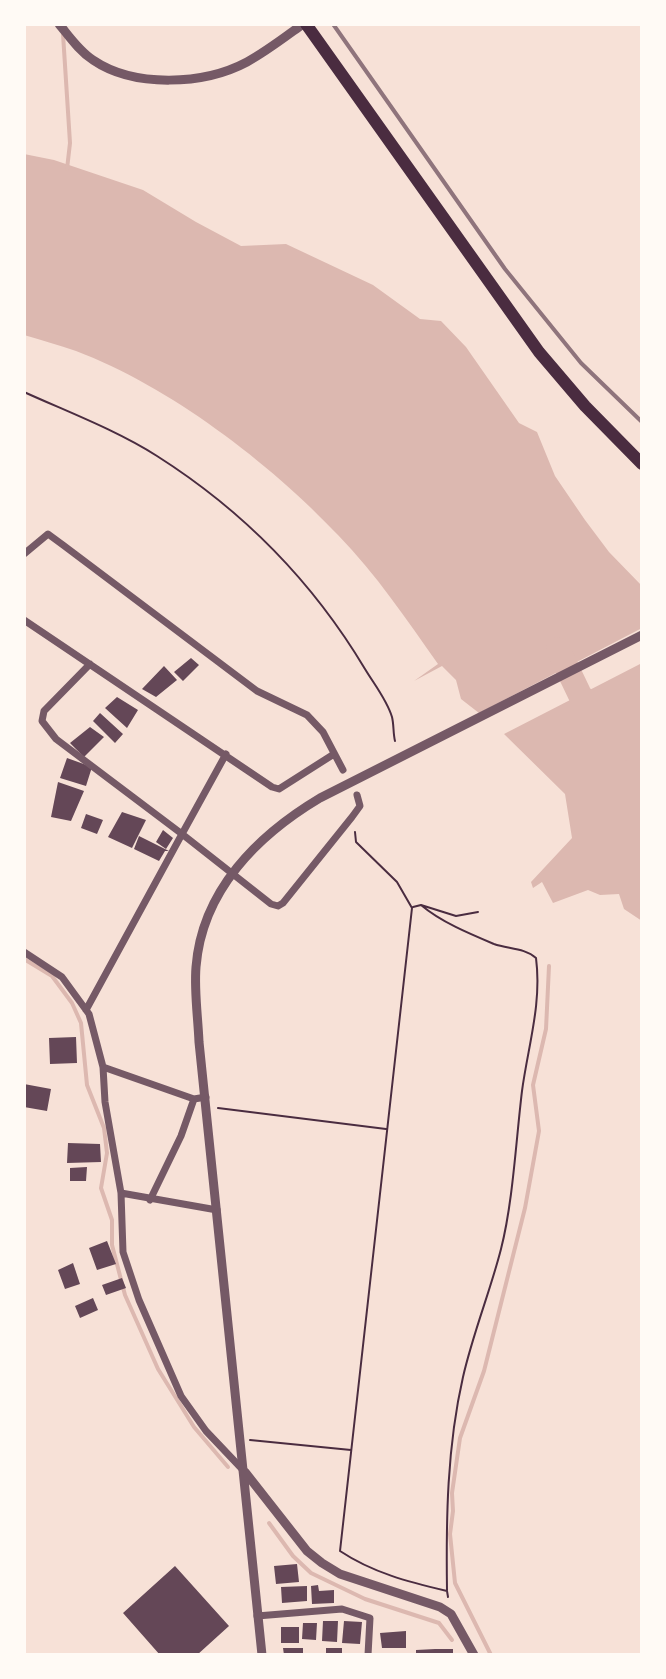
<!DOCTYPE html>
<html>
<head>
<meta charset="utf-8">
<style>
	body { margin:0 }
	#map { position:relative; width:666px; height:1679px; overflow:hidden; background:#f7e1d7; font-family:"Noto Sans",sans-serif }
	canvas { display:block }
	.frame { position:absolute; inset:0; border:26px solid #fffaf5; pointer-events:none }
</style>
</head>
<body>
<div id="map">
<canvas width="666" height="1679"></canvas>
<div class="frame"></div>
</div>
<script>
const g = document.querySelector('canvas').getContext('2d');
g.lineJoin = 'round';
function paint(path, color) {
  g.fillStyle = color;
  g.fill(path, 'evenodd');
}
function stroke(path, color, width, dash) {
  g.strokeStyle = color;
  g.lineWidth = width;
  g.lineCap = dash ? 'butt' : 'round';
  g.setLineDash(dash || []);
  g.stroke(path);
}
paint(new Path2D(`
	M24,154L54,160L143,190L196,222L241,246L286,244L373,285L420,319L441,321L466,347L519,423L537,432L555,476L585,520L609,552L642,586V628L479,713L461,699L456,680L442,666L414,681L438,664C407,620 376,574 338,535C270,463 169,386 76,351C59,345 41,340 24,335Z
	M642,663V921L624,909L619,894L600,895L588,890L553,903L542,882L533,888L531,882L572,838L565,794L504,734Z`), '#dcb8b0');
stroke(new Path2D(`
	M63,34L70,143L67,169
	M24,959L52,976L72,1003L81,1023L87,1085L104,1128L107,1153L101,1188L112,1220V1245L125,1295L158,1369L194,1427L228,1467
	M269,1523L293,1556L311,1573L365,1599L439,1623L452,1640
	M491,1655L455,1583L450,1534L453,1511L452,1493L460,1438L484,1371L525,1208L539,1131L533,1085L546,1029L549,966`), '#dcb8b0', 4);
stroke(new Path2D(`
	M558,649L580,695L642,760`), '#dcb8b0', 24);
paint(new Path2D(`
	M191,658L199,665L183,681L174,672Z
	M164,666L177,680L156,697L142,689Z
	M117,697L138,710L127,728L105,708Z
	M100,713L123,734L115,743L93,721Z
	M90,727L104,737L84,757L70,743Z
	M67,758L92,767L86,786L60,778Z
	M58,782L84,791L71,821L51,817Z
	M122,812L146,820L132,848L108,837Z
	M86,814L103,820L97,834L81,828Z
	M163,830L173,838L166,849L156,842Z
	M139,836L169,851H165L159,861L134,849Z
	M76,1037L77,1063L50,1064L49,1038Z
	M24,1084L51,1089L47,1111L24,1107Z
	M68,1143L100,1144L101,1162L67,1163Z
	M87,1167L86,1181H70V1168Z
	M107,1241L116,1264L97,1270L89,1248Z
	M73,1263L80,1284L65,1289L58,1270Z
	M122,1278L126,1288L106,1295L102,1285Z
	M93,1298L98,1310L80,1318L75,1306Z
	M297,1564L299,1582L276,1584L274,1566Z
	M175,1566L229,1626L197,1655H160L123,1613Z
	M318,1585L319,1591L334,1590V1603L312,1604L311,1586Z
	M307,1586V1601L282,1603L281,1587Z
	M323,1621H338L337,1642L322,1641Z
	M344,1621L362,1622L360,1644L342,1643Z
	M303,1623H317L316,1640L302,1639Z
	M281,1627H299V1643H281Z
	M406,1631V1648H382L380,1633Z
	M283,1648H303V1655H284Z
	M326,1648H342V1655H326Z
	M435,1649H453V1655H416V1650Z`), '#644757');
stroke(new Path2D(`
	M24,392C68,412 116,430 157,456C242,510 313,582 365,669C374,684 387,700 392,717C394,725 393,733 395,741
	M355,832L356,842L397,882L412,908L340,1551C373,1573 409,1582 447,1591L448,1597
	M421,905L456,916L478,912
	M413,907L421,905C441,922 470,934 494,944C508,949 525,948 536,958C542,1004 528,1046 522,1091C516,1140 513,1202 501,1249C490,1292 473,1333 463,1377C447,1447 446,1519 447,1590
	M218,1108L386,1129
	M250,1440L351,1450`), '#4a2c40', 2);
stroke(new Path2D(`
	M24,554L48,534L63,545L257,691L307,715L323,732L343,770
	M24,620L272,787L279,789L334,754
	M226,754L182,834L271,904L278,906L283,903L352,817L360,806L357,795
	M24,952L62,977L89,1014L103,1067L105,1102L121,1193L123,1252L139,1300L181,1396L206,1431L243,1470
	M86,1010L182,834L56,739L42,721L44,711L90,664
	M103,1067L194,1099
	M121,1193L217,1210
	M150,1200L181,1136L194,1099L206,1097
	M257,1616L342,1609L370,1618L368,1655`), '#755966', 7);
stroke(new Path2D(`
	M59,24C69,36 79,51 93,60C134,88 204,85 247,62C267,51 285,37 303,24
	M245,1472L307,1551L322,1563L340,1574L440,1607L451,1614L474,1655
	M262,1655L199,1042C198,1017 194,991 196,967C202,890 258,835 320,798L642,635`), '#755966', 9);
stroke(new Path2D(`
	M306,24L539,352L585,406L642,464`), '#4a2c40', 12);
stroke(new Path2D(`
	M333,24L505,269L581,363L642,422`), '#8f747c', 4);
</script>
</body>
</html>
